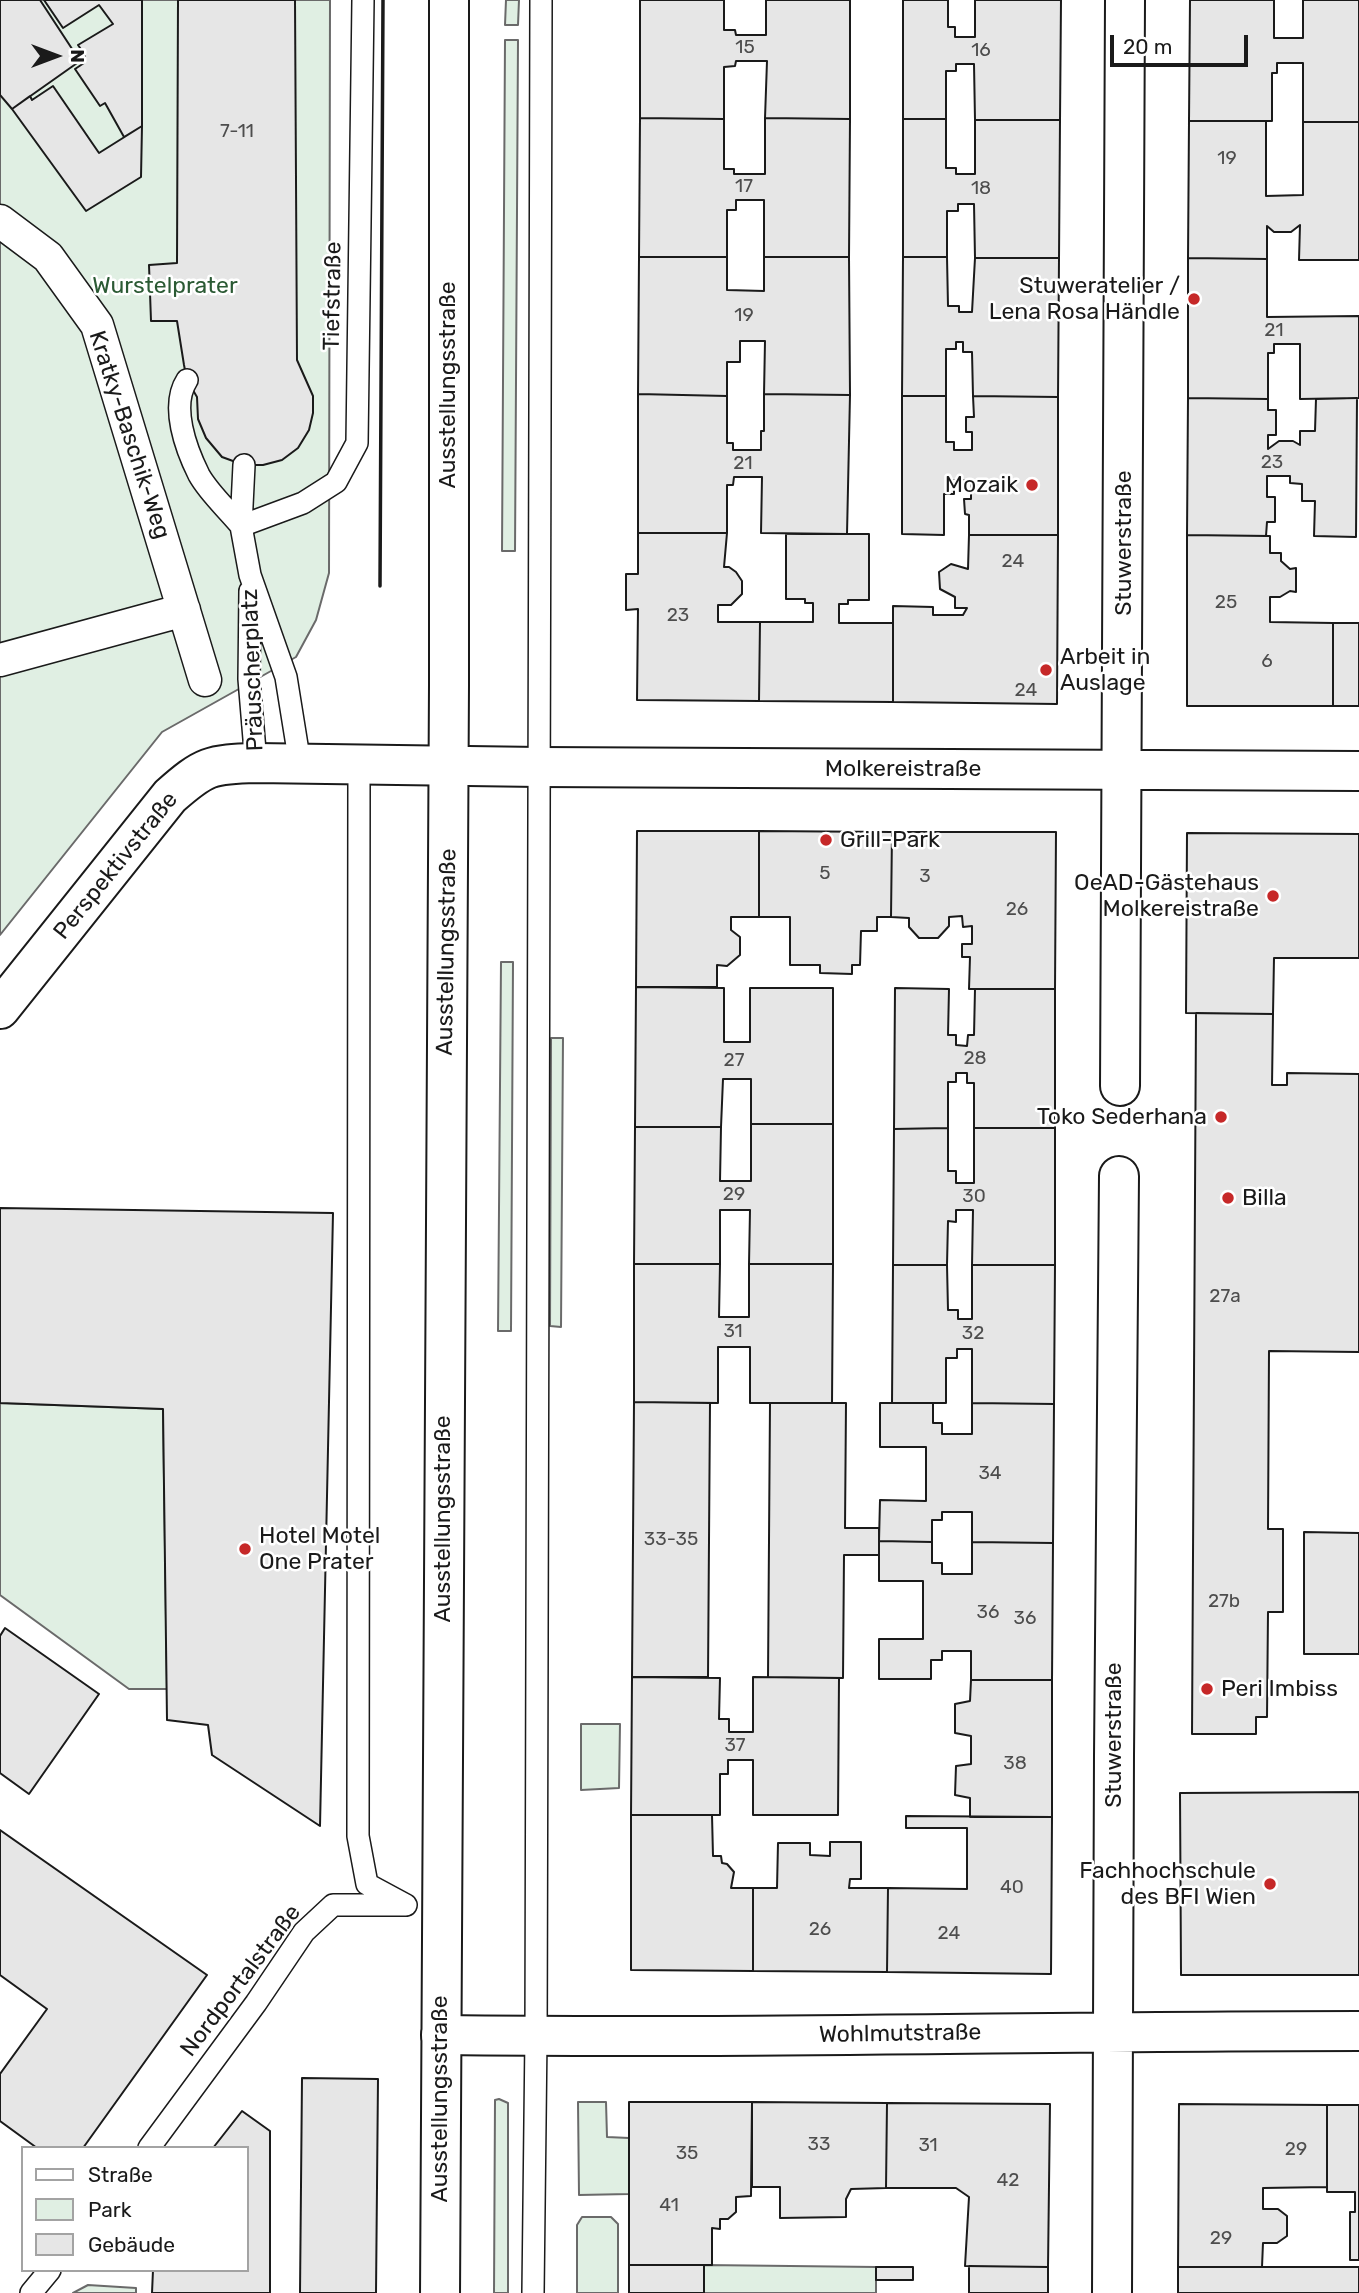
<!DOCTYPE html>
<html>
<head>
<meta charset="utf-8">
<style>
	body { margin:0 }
	#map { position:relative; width:1359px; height:2293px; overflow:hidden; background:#fff; font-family:Rubik,sans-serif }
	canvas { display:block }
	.legend { position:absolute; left:21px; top:2146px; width:228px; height:126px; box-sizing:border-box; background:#fff; border:2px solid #a3a3a3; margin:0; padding:9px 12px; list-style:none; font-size:21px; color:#1a1a1a }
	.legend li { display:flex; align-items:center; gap:14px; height:35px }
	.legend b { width:35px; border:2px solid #a3a3a3 }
	.north { position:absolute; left:21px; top:21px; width:70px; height:70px; -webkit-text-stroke:5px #fff; paint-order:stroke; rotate:90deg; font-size:19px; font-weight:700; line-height:28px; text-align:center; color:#1a1a1a }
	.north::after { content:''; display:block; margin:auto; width:24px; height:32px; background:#1a1a1a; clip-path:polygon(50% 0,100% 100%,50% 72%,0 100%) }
	.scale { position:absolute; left:1110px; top:35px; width:138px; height:32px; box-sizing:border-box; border:4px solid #1a1a1a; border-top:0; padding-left:9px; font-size:21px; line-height:24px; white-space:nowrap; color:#1a1a1a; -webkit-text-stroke:5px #fff; paint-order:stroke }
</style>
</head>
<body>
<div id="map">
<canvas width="1359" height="2293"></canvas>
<ul class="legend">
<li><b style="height:9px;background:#fff"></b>Straße</li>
<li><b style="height:19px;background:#e0efe3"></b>Park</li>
<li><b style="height:19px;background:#e6e6e6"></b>Gebäude</li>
</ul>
<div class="north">N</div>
<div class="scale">20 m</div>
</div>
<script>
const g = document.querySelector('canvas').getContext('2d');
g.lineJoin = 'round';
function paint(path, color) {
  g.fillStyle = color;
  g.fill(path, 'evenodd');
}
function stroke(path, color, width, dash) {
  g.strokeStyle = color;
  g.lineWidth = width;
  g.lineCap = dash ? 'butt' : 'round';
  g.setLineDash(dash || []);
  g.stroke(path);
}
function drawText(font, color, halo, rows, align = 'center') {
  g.font = font + ' Rubik,sans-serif';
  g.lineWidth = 5;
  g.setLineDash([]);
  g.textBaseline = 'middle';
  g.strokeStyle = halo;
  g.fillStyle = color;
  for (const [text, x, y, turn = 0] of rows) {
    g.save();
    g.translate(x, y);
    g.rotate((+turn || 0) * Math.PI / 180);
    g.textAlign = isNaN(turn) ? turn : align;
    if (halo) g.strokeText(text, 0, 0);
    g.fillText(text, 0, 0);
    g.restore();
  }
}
const green = new Path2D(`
	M0,0H330L329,573L316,620L296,657L162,732L0,935Z
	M506,0H519L518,25H505Z
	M505,40H518L515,551H502Z
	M501,962H513L511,1331H498Z
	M551,1038H563L561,1327L550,1326Z
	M0,1403L163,1409L167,1689H129L0,1595Z
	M581,1724H620L619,1788L581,1790Z
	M499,2099L508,2103V2293H494L495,2100Z
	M578,2102H606L607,2137L629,2138V2194L579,2195Z
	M582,2217H611L618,2224V2293H577V2225Z
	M704,2265L876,2267V2293H704Z
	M88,2285L136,2288V2293H73Z`);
paint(green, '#e0efe3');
stroke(green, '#6a6a6a', 2);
const building = new Path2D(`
	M0,0H40L80,61L12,109L0,95Z
	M44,0H142V126L124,137L105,103L100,106L75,69L84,63L85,55L78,45L113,24L99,5L63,28Z
	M178,0H295L297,360L313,396V413L309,430L298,448L282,460L263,465H244L222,457L206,438L198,419L197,397L187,380L184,365L177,321H151L149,265L177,263Z
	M640,0H724V30H735L736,35H766V0H850V119L765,118L767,61H736L735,66L724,67V119L640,118Z
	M903,0H948V27H955V37H975V0H1061L1060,120H975L974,64H956V71H946V119H903Z
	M1190,0H1274V38H1303V0H1359V122H1303V63H1277V73H1272V121H1189Z
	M53,86L99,153L142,126L141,177L86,211L12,109L30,96L32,100Z
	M640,118L724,119V169H734V174H765V118L850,119L849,257H764V200H736V210H727V257H639Z
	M903,119H946V168H956V174H975V120H1060L1059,258H975L974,204H958V211H947V257H903Z
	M1189,121H1266V196L1303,195V122H1359V260H1299L1300,225L1291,232H1274L1267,226V259L1188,258Z
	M639,257H727V290L764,291V257H849L850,395L764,394L765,341H740V362H727V396L638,394Z
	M903,257H947L948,306H959V312H972L975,258H1059L1058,397L973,396L972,352H963V342H956V349H946V396H902Z
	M1188,258L1267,259V317L1359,316V398L1300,399V344H1274V353H1268V399L1188,398Z
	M638,394L727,396V443H733V450H761V431H764V394L850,395L847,534L761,533L762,477H734L733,485H727V533H638Z
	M902,396H946V442H954V450H972V432H966V417H974L973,396L1058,397V535H969V515L965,514L964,499H971V480H954V494H944V535L902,534Z
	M1188,398L1268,399V410H1276V435H1268V449L1279,441H1293L1300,445V431H1315L1316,399L1357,398L1356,537L1314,536L1315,501H1302V484L1290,483V476H1267V497H1275V522H1267L1266,536L1187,535Z
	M638,533H727L724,567H729L736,572L742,581V594L731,605H718V622H760L759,701L637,700L638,609L626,610V574H638Z
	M786,534H869V600H848V604H839V623H893V702L759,701L760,622H813V603H805V599H786Z
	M969,535H1058L1057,704L893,702V606L933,607V615H963L967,608H955V597L940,589L939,572L951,564L968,569Z
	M1187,535L1270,536V553H1281V561L1290,569L1296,568V592L1290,591L1280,597H1270V622L1333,623V706H1187Z
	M1333,623H1359V706H1333Z
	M637,831H759V917H731V930L740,937V955L727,966L717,965V987H636Z
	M759,831L892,832L891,917H877V931H861L860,965H852V974L820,973V965H790V917H759Z
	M892,832H1056L1055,989H969L970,957H962V944H972V926L963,927L962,916L949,917V926L938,938H919L909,927V918L891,917Z
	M1187,833L1359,834V958H1274L1273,1014L1186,1013Z
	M636,987L724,988V1042H750V988H833V1124H751V1079H723L721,1127H635Z
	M895,988L949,989L948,1035H956V1045L967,1046L968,1035H974L975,989H1055V1128H974V1083H967V1073H956V1082H948V1128L894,1129Z
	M1196,1013L1273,1014L1272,1085H1287V1073L1359,1074V1352L1269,1351L1268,1529H1283V1612H1268L1267,1717H1256V1734H1192Z
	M751,1124H833V1264H749L750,1210H720V1264H634L635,1127H721L720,1181H751Z
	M948,1128V1171H956V1183H974V1128H1055V1265H972L973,1210H956V1222L948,1221L947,1265H893L894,1129Z
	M0,1208L333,1213L320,1826L212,1755L208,1725L167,1720L163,1409L0,1403Z
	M634,1264H720L719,1317H749V1264H833L832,1403H750V1347H718V1403L634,1402Z
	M893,1265H947L948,1310H958V1319H972V1265H1055L1054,1404L972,1403V1349H957V1358H946V1403H892Z
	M634,1402L710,1403L708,1677H632Z
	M770,1403H846L845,1528H879V1555H844L843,1678L768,1677Z
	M880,1403H933V1423H942V1434H972V1403L1054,1404L1053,1543L972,1542V1512H942V1520H932V1542L879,1541L880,1500L926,1501V1447H880Z
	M1304,1532L1359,1533V1654H1304Z
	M879,1541L932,1542V1563H942V1574H972V1542L1053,1543L1052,1680H971V1651H942V1660H931V1679H879V1639H923V1581H879Z
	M5,1628L99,1694L29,1794L0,1773V1636Z
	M632,1677L720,1678L719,1719H729V1732H753V1677L839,1678L838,1815H753V1760H728V1774H720V1815H631Z
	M971,1680H1052V1817H970V1798L955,1795L956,1766L971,1764V1736L955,1733V1704L970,1701Z
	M1359,1792V1975H1181L1180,1793Z
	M631,1815H712L713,1856H721L722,1863L727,1864L734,1872L731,1888H753V1971L631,1970Z
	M906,1816L1052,1817L1051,1974L887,1972L888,1888L967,1889V1828H906Z
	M0,1830L207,1975L83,2148H37L0,2121V2074L47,2009L0,1975Z
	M830,1842H861V1879H850L849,1888H888L887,1972L753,1971V1888H777L778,1843H810V1855L830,1856Z
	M302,2078L378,2079L376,2293H300Z
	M629,2102H752L751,2196L736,2197V2212L728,2219H720V2229L712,2228V2265H629Z
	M752,2102L887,2103L886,2188L851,2189L846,2199V2217L780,2218V2187H752Z
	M887,2103L1050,2104L1048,2267L965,2266L969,2197L956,2188H886Z
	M1179,2104L1327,2105V2187L1263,2188V2209H1278L1287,2216V2236L1277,2243H1263L1262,2267H1178Z
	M1327,2105H1359V2260H1350V2212H1355V2192H1327Z
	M242,2111L270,2131V2293H152L153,2270H247V2148H213Z
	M629,2265H704V2293H629Z
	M969,2266L1048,2267V2293H969Z
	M876,2267H913V2280H876Z
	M1178,2267H1359V2293H1178Z`);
paint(building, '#e6e6e6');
stroke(building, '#1a1a1a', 2);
const service = new Path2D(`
	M187,380C170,406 186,449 199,475C209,493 228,510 241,526
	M244,465L241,526L250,575L286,677L300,764
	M241,526L303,503L336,482L357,443L363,0
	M250,591L249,679L256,763
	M359,764L358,1836L367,1884L406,1905
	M149,2148L256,2003L304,1932L333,1905H404
	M31,2293L50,2270
	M533,2293L536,2036L541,0`);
const pedestrian = new Path2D(`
	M0,221L48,257L97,325L205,680
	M0,660L184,610`);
const minor = new Path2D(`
	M0,1009L170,796C204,766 210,764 256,763L539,767L1359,771
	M1120,1086L1125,0
	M441,2035C747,2039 1053,2031 1359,2031
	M1112,2293L1114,1755L1119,1176`);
const secondary = new Path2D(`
	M440,2293L449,685V0`);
stroke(service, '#1a1a1a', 24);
stroke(pedestrian, '#1a1a1a', 35);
stroke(minor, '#1a1a1a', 42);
stroke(secondary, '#1a1a1a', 42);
stroke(service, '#fff', 21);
stroke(pedestrian, '#fff', 32);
stroke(minor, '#fff', 38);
stroke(secondary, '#fff', 38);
stroke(new Path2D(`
	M380,586L383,0`), '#1a1a1a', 3.5);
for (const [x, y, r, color] of [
	[1194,299,7,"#c62828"],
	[1032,485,7,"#c62828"],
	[1046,670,7,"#c62828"],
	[826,840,7,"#c62828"],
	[1273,896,7,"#c62828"],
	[1221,1117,7,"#c62828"],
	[1228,1198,7,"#c62828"],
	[245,1549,7,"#c62828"],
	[1207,1689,7,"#c62828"],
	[1270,1884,7,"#c62828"]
]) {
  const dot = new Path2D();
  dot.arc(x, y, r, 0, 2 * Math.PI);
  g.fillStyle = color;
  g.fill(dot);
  stroke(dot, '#fff', 2.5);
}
drawText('19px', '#4d4d4d', null, [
	["15",745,48],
	["16",981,51],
	["7-11",237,132],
	["19",1227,159],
	["17",744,187],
	["18",981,189],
	["19",744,316],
	["21",1274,331],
	["23",1272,463],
	["21",743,464],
	["24",1013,562],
	["25",1226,603],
	["23",678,616],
	["6",1267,662],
	["24",1026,691],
	["5",825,874],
	["3",925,877],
	["26",1017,910],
	["28",975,1059],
	["27",734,1061],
	["29",734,1195],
	["30",974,1197],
	["27a",1225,1297],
	["31",733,1332],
	["32",973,1334],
	["34",990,1474],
	["33-35",671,1540],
	["27b",1224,1602],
	["36",988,1613],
	["36",1025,1619],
	["37",735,1746],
	["38",1015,1764],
	["40",1012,1888],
	["26",820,1930],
	["24",949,1934],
	["33",819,2145],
	["31",928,2146],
	["29",1296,2150],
	["35",687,2154],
	["42",1008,2181],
	["41",669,2206],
	["29",1221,2239]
]);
drawText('23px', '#2b5a34', '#fff', [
	["Wurstelprater",165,286]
]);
drawText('23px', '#1a1a1a', '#fff', [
	["Stuweratelier /",1180,286],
	["Lena Rosa Händle",1180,312],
	["Mozaik",1018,485],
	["Arbeit in",1060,657,"left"],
	["Auslage",1060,683,"left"],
	["Grill-Park",840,840,"left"],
	["OeAD-Gästehaus",1259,883],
	["Molkereistraße",1259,909],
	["Toko Sederhana",1207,1117],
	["Billa",1242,1198,"left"],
	["Hotel Motel",259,1536,"left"],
	["One Prater",259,1562,"left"],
	["Peri Imbiss",1221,1689,"left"],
	["Fachhochschule",1256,1871],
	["des BFI Wien",1256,1897]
], 'right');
drawText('23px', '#1a1a1a', '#fff', [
	["Tiefstraße",333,296,-89],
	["Ausstellungsstraße",448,385,-90],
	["Kratky-Baschik-Weg",129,435,72],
	["Stuwerstraße",1124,543,-90],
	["Präuscherplatz",253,670,-92],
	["Molkereistraße",903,769],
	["Perspektivstraße",116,866,-51],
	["Ausstellungsstraße",447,952,-89],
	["Ausstellungsstraße",443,1519,-90],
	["Stuwerstraße",1114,1735,-90],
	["Nordportalstraße",241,1981,-53],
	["Wohlmutstraße",900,2034,-1],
	["Ausstellungsstraße",440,2099,-90]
]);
</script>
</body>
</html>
